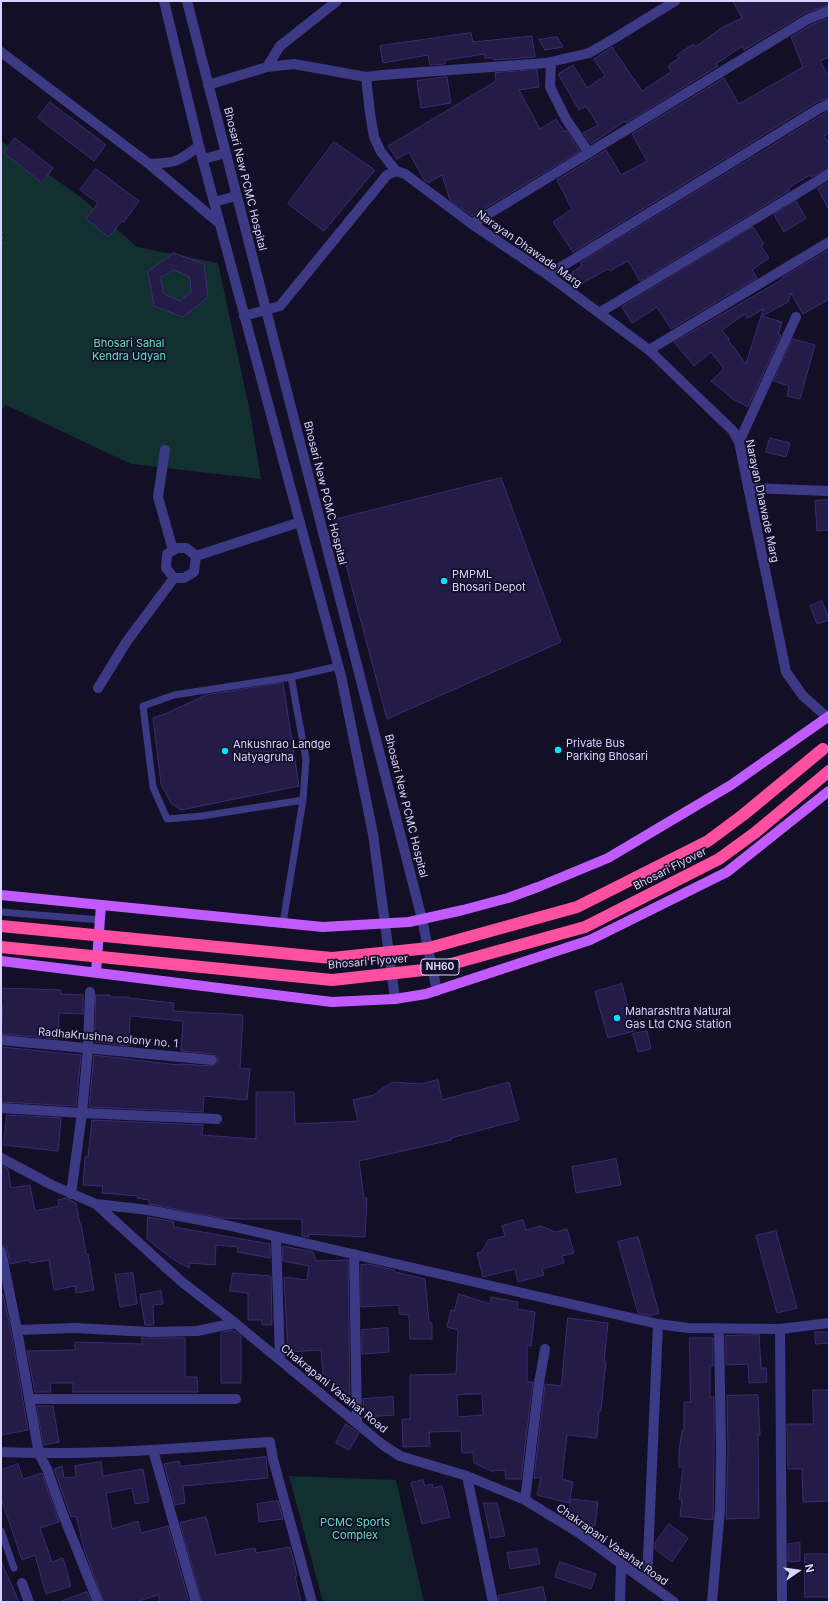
<!DOCTYPE html>
<html>
<head>
<meta charset="utf-8">
<style>
	body { margin:0 }
	#map { position:relative; width:830px; height:1603px; overflow:hidden; background:#130f26; font-family:Inter,sans-serif }
	canvas { display:block }
	.frame { position:absolute; inset:0; border:2px solid #d9d4ff; pointer-events:none }
	.north { position:absolute; left:778px; top:1551px; width:40px; height:40px; -webkit-text-stroke:3px #130f26; paint-order:stroke; rotate:77deg; font-size:11px; font-weight:700; line-height:16px; text-align:center; color:#d9d4ff }
	.north::after { content:''; display:block; margin:auto; width:14px; height:18px; background:#d9d4ff; clip-path:polygon(50% 0,100% 100%,50% 72%,0 100%) }
</style>
</head>
<body>
<div id="map">
<canvas width="830" height="1603"></canvas>
<div class="frame"></div>
<div class="north">N</div>
</div>
<script>
const g = document.querySelector('canvas').getContext('2d');
g.lineJoin = 'round';
function paint(path, color) {
  g.fillStyle = color;
  g.fill(path, 'evenodd');
}
function stroke(path, color, width, dash) {
  g.strokeStyle = color;
  g.lineWidth = width;
  g.lineCap = dash ? 'butt' : 'round';
  g.setLineDash(dash || []);
  g.stroke(path);
}
function drawText(font, color, halo, rows, align = 'center') {
  g.font = font + ' Inter,sans-serif';
  g.lineWidth = 3.5;
  g.setLineDash([]);
  g.textBaseline = 'middle';
  g.strokeStyle = halo;
  g.fillStyle = color;
  for (const [text, x, y, turn = 0] of rows) {
    g.save();
    g.translate(x, y);
    g.rotate((+turn || 0) * Math.PI / 180);
    g.textAlign = isNaN(turn) ? turn : align;
    if (halo) g.strokeText(text, 0, 0);
    g.fillText(text, 0, 0);
    g.restore();
  }
}
paint(new Path2D(`
	M1,141L82,198L137,247L218,263L250,412L261,479L131,464L6,405L1,411Z
	M289,1476L396,1480L424,1602H323Z`), '#12302f');
const building = new Path2D(`
	M733,1H829V5L805,13L744,50L742,46L716,64L718,66L626,123L625,121L591,144L583,133L598,125L586,106L579,110L558,74L573,65L587,88L605,76L594,59L612,47L642,91L671,72L668,66L679,58L677,55L693,44L695,47L723,27L742,18Z
	M829,18V57L820,61L829,77V98L817,102L573,252L553,222L572,209L557,180L606,150L621,175L647,161L632,134L724,78L739,104L803,67L791,37L811,25Z
	M471,33L473,42L532,36L535,57L494,60L493,58H485V54L445,60V64L430,65L428,55L383,63L380,46Z
	M557,37L563,47L545,50L539,40Z
	M537,70L539,87L519,90L540,129L556,119L564,132L566,130L580,151L472,216L450,200L442,175L428,183L424,180L409,152L397,159L388,146L496,81L495,73Z
	M447,77L451,103L421,108L417,81Z
	M50,102L106,145L94,161L38,118Z
	M829,111V133L824,136L829,144V168L811,177L810,175L788,188L790,190L640,281L628,261L610,271L608,269L579,285L572,272L582,266L580,263Z
	M15,138L53,168L42,183L4,153Z
	M334,142L375,170L324,231L288,204Z
	M96,169L139,201L124,222L122,221L109,237L86,219L98,203L80,190Z
	M829,182V210L818,189Z
	M796,201L806,218L784,232L774,215Z
	M753,227L764,244L761,246L769,258L752,270L757,278L671,329L657,307L632,323L622,307Z
	M829,250V299L803,314L791,293L788,302L762,316L782,322L778,334L781,335L748,407L733,399L711,381L724,369L711,352L694,366L674,342L783,279L782,278ZM764,309L761,316L746,364L728,340L729,339L722,330L745,314L747,318Z
	M174,253L204,264L208,297L183,317L154,306L148,272ZM174,270L190,277L191,292L180,301L164,294L160,278Z
	M793,339L815,345L800,399L787,396L789,386L774,381Z
	M770,438L790,443L786,457L766,452Z
	M501,478L561,642L387,719L334,520Z
	M829,500V530L817,531L815,501Z
	M822,601L829,620L817,624L810,606Z
	M283,683L299,786L181,810L171,803L161,784L153,718L165,714L206,695Z
	M622,984L634,1031L608,1038L595,992Z
	M1,988L61,990V994L83,995V1014L59,1013L58,1039L1,1034L3,1006H1Z
	M96,995H110V997H129V998L174,1003L173,1011L243,1015L240,1068L250,1069L247,1100L204,1096L203,1112L89,1107L94,1055L178,1065L181,1064L211,1066L217,1064L218,1060V1057L213,1054L181,1051L183,1021L130,1016L129,1046L95,1042Z
	M647,1031L651,1049L638,1052L633,1034Z
	M1,1047L81,1055L76,1106L1,1102Z
	M438,1080L442,1100L509,1082L519,1120L451,1138V1140L359,1161L364,1198H367L365,1237L308,1234L309,1237L302,1236V1219H243L221,1218L149,1204V1200L137,1198L138,1196L102,1193L103,1186L83,1185L85,1157H88L92,1120L203,1125L202,1135L256,1139V1092H294L295,1124L358,1121L353,1100L374,1095L383,1088L393,1082L420,1084Z
	M7,1115L61,1118L58,1151L4,1145Z
	M616,1159L621,1185L576,1193L572,1167Z
	M1,1165L8,1169L11,1188L30,1185L35,1211L59,1206L58,1200L66,1198L76,1203L80,1224H81L86,1254H88L94,1290L76,1293L75,1286L54,1290L49,1260L30,1263L29,1260L10,1264L7,1249L6,1246L1,1245Z
	M148,1217L174,1222V1227L270,1244V1258L237,1252L238,1247L216,1245L215,1265L189,1263V1268L174,1260L147,1239Z
	M523,1220L526,1230L541,1226L555,1232L567,1229L574,1253L562,1256L564,1263L542,1269L544,1275L518,1282L515,1269L483,1277L477,1253L482,1252L488,1240L505,1236L502,1226Z
	M776,1231L797,1308L777,1313L756,1236Z
	M638,1237L659,1313L650,1316L638,1313L618,1242Z
	M283,1246L313,1252L316,1261L348,1260L350,1395L323,1373L321,1350L288,1352L284,1277L307,1280L309,1266L283,1261Z
	M369,1264L394,1270L395,1272L425,1279L429,1323H432V1339H410L409,1315L399,1314V1305L361,1307V1265Z
	M133,1273L137,1304L120,1307L115,1275Z
	M233,1273L271,1276L272,1325H262V1320H248V1293L230,1291Z
	M161,1291L163,1304L153,1305L154,1325H145L140,1295Z
	M1,1294H3L11,1331L28,1430L1,1435Z
	M459,1294L490,1304L491,1297L518,1302L517,1309L535,1312L531,1346L527,1345V1382H533L521,1479H506L505,1470L491,1471L474,1463L473,1452L462,1453L461,1431L429,1432L430,1446L403,1447L402,1419H410V1375L456,1374L458,1330L447,1327L451,1310L454,1311ZM482,1394L483,1415L458,1417L457,1395Z
	M568,1318L608,1323L604,1361L606,1362L603,1391L601,1411H599L597,1438L567,1435L562,1479L573,1482L569,1503L537,1495L541,1478H534L545,1384L561,1386Z
	M388,1328L389,1352L362,1354V1330Z
	M233,1330L241,1336V1383H221V1333Z
	M815,1332H829V1343L816,1344Z
	M759,1335L761,1368H766L767,1382L749,1383L748,1364L726,1365V1336Z
	M142,1338H185V1377H197L198,1392H73V1383H50L51,1392H35L27,1351L75,1350V1342L142,1344Z
	M690,1338H713V1366H710V1397H714V1450L713,1520L680,1516L682,1500L679,1499L683,1467H679V1452L682,1430H684V1402H690Z
	M813,1390H829V1501L803,1502L802,1469H788L787,1424H813Z
	M758,1395L760,1435H758L759,1518L726,1519L728,1450L727,1396Z
	M393,1397L394,1415L365,1417L363,1399Z
	M37,1406H53L59,1442L44,1445Z
	M346,1424L359,1433L349,1450L336,1443Z
	M266,1457L268,1478L183,1486L185,1503L175,1505L164,1464L179,1461L180,1466Z
	M101,1462L103,1476L143,1469L149,1502L135,1504L132,1488L106,1493L112,1529L138,1521L141,1533L168,1526L189,1602H160L158,1595L136,1602H104L85,1552L76,1516L71,1517L54,1469L62,1466L64,1478L76,1477L75,1466Z
	M18,1464L23,1479L42,1473L59,1522L40,1528L52,1562L63,1558L71,1586L46,1594L35,1555L22,1560L1,1498V1470Z
	M423,1480L425,1486L432,1484L433,1488L442,1486L450,1517L422,1524L411,1483Z
	M571,1499L598,1502L595,1526L577,1524L569,1519Z
	M278,1501L283,1519L259,1522L257,1504Z
	M484,1503H497L505,1536L491,1538Z
	M206,1517L216,1555L255,1548L256,1553L290,1547L294,1562L297,1576H295L301,1602H202L180,1523Z
	M669,1524L688,1538L672,1562L655,1549V1543Z
	M800,1543V1561L788,1562V1544Z
	M537,1549L540,1564L510,1569L507,1553Z
	M805,1554H829V1597H805Z
	M1,1561L19,1602H1Z
	M560,1562L596,1574L591,1589L555,1577Z
	M543,1587L546,1602H499L498,1596Z
	M87,1592L91,1602H63L62,1601Z`);
paint(building, '#241b47');
stroke(building, '#3b2d73', 1);
stroke(new Path2D(`
	M1,232V244`), '#2fb8b0', 2.5, [2, 3]);
stroke(new Path2D(`
	M291,677L306,759L303,800L202,816L167,819L153,787L143,706L174,695Z
	M291,677L339,666
	M1,912L100,920
	M283,923L303,800
	M1,1531L14,1568`), '#3d3a85', 7);
stroke(new Path2D(`
	M164,1L199,146L341,676L373,834L395,999
	M187,1L422,919L437,991
	M675,1L615,38L589,53L546,63L382,75L366,77L370,113L374,137L381,152L396,171L405,174L472,224L548,275L649,350L733,431L739,442L786,672L803,696L827,717
	M1,52L149,164L220,224
	M551,63L550,87L566,119L589,153
	M267,67L280,46L337,1
	M208,85L267,67L294,64L366,77
	M203,159L226,153
	M149,164C175,163 178,162 199,146
	M214,202L236,196
	M472,224L808,19L829,11
	M548,275L820,108L829,104
	M599,313L829,174
	M244,316L280,306L387,175L396,171
	M649,350L829,242
	M739,442L796,317
	M165,450L158,497L173,550
	M748,488L829,491
	M177,548H186L196,556L194,572L184,578H174L166,568L167,554Z
	M196,556L300,522
	M98,688L127,641L174,578
	M1,1040L212,1060
	M1,1108L82,1113L217,1119
	M1,1158L52,1185L96,1204L182,1282L235,1323L383,1445L400,1456L467,1476L525,1500L579,1533L674,1602
	M71,1194L82,1113L88,1048L90,992
	M96,1204L148,1210L226,1225L658,1324L688,1328L780,1329L829,1323
	M276,1237L280,1360
	M1,1251L17,1330L39,1454L47,1469L62,1512L98,1602
	M354,1254L357,1424
	M780,1329L782,1602
	M17,1330L75,1328L151,1332L197,1331L235,1323
	M29,1399H236
	M153,1450L196,1602
	M1,1452C91,1456 180,1448 270,1442L273,1459L312,1602
	M467,1476L493,1602
	M525,1500L539,1383L545,1349
	M647,1582L658,1324
	M22,1583L29,1602
	M620,1602L621,1563
	M712,1602L720,1509L721,1450L719,1329`), '#3d3a85', 10);
stroke(new Path2D(`
	M1,895L323,927L409,922L463,910L508,898L538,887L608,858L731,785L829,716
	M1,961L332,1002L395,999L426,994L590,940L727,872L829,791
	M96,972L101,905`), '#c25bff', 10);
stroke(new Path2D(`
	M1,926L332,958L429,948L577,907L708,841L743,815L823,749
	M1,947L332,980L433,969L585,927L719,859L756,832L829,771`), '#ff4fa3', 12);
for (const [x, y, r, color] of [
	[444,581,4,"#00e5ff"],
	[558,750,4,"#00e5ff"],
	[225,751,4,"#00e5ff"],
	[617,1018,4,"#00e5ff"]
]) {
  const dot = new Path2D();
  dot.arc(x, y, r, 0, 2 * Math.PI);
  g.fillStyle = color;
  g.fill(dot);
  stroke(dot, '#130f26', 1.5);
}
for (const [x, y, w] of [
	[440,967,38]
]) {
  const box = new Path2D();
  box.roundRect(x - w / 2, y - 8, w, 16, 3);
  g.fillStyle = '#130f26';
  g.fill(box);
  stroke(box, '#d9d4ff', 1);
}
drawText('bold 10px', '#d9d4ff', null, [
	["NH60",440,967]
]);
drawText('11px', '#d9d4ff', '#130f26', [
	["Bhosari New PCMC Hospital",245,179,76],
	["Narayan Dhawade Marg",529,249,35],
	["Bhosari New PCMC Hospital",325,493,76],
	["Narayan Dhawade Marg",762,501,78],
	["Bhosari New PCMC Hospital",406,806,76],
	["Bhosari Flyover",670,869,-27],
	["Bhosari Flyover",368,962,-5],
	["RadhaKrushna colony no. 1",108,1038,5],
	["Chakrapani Vasahat Road",334,1389,39],
	["Chakrapani Vasahat Road",612,1545,35]
]);
drawText('11px', '#5fe0c0', '#130f26', [
	["Bhosari Sahal",129,344],
	["Kendra Udyan",129,357],
	["PCMC Sports",355,1523],
	["Complex",355,1536]
]);
drawText('11px', '#d9d4ff', '#130f26', [
	["PMPML",452,575],
	["Bhosari Depot",452,588],
	["Private Bus",566,744],
	["Parking Bhosari",566,757],
	["Ankushrao Landge",233,745],
	["Natyagruha",233,758],
	["Maharashtra Natural",625,1012],
	["Gas Ltd CNG Station",625,1025]
], 'left');
</script>
</body>
</html>
